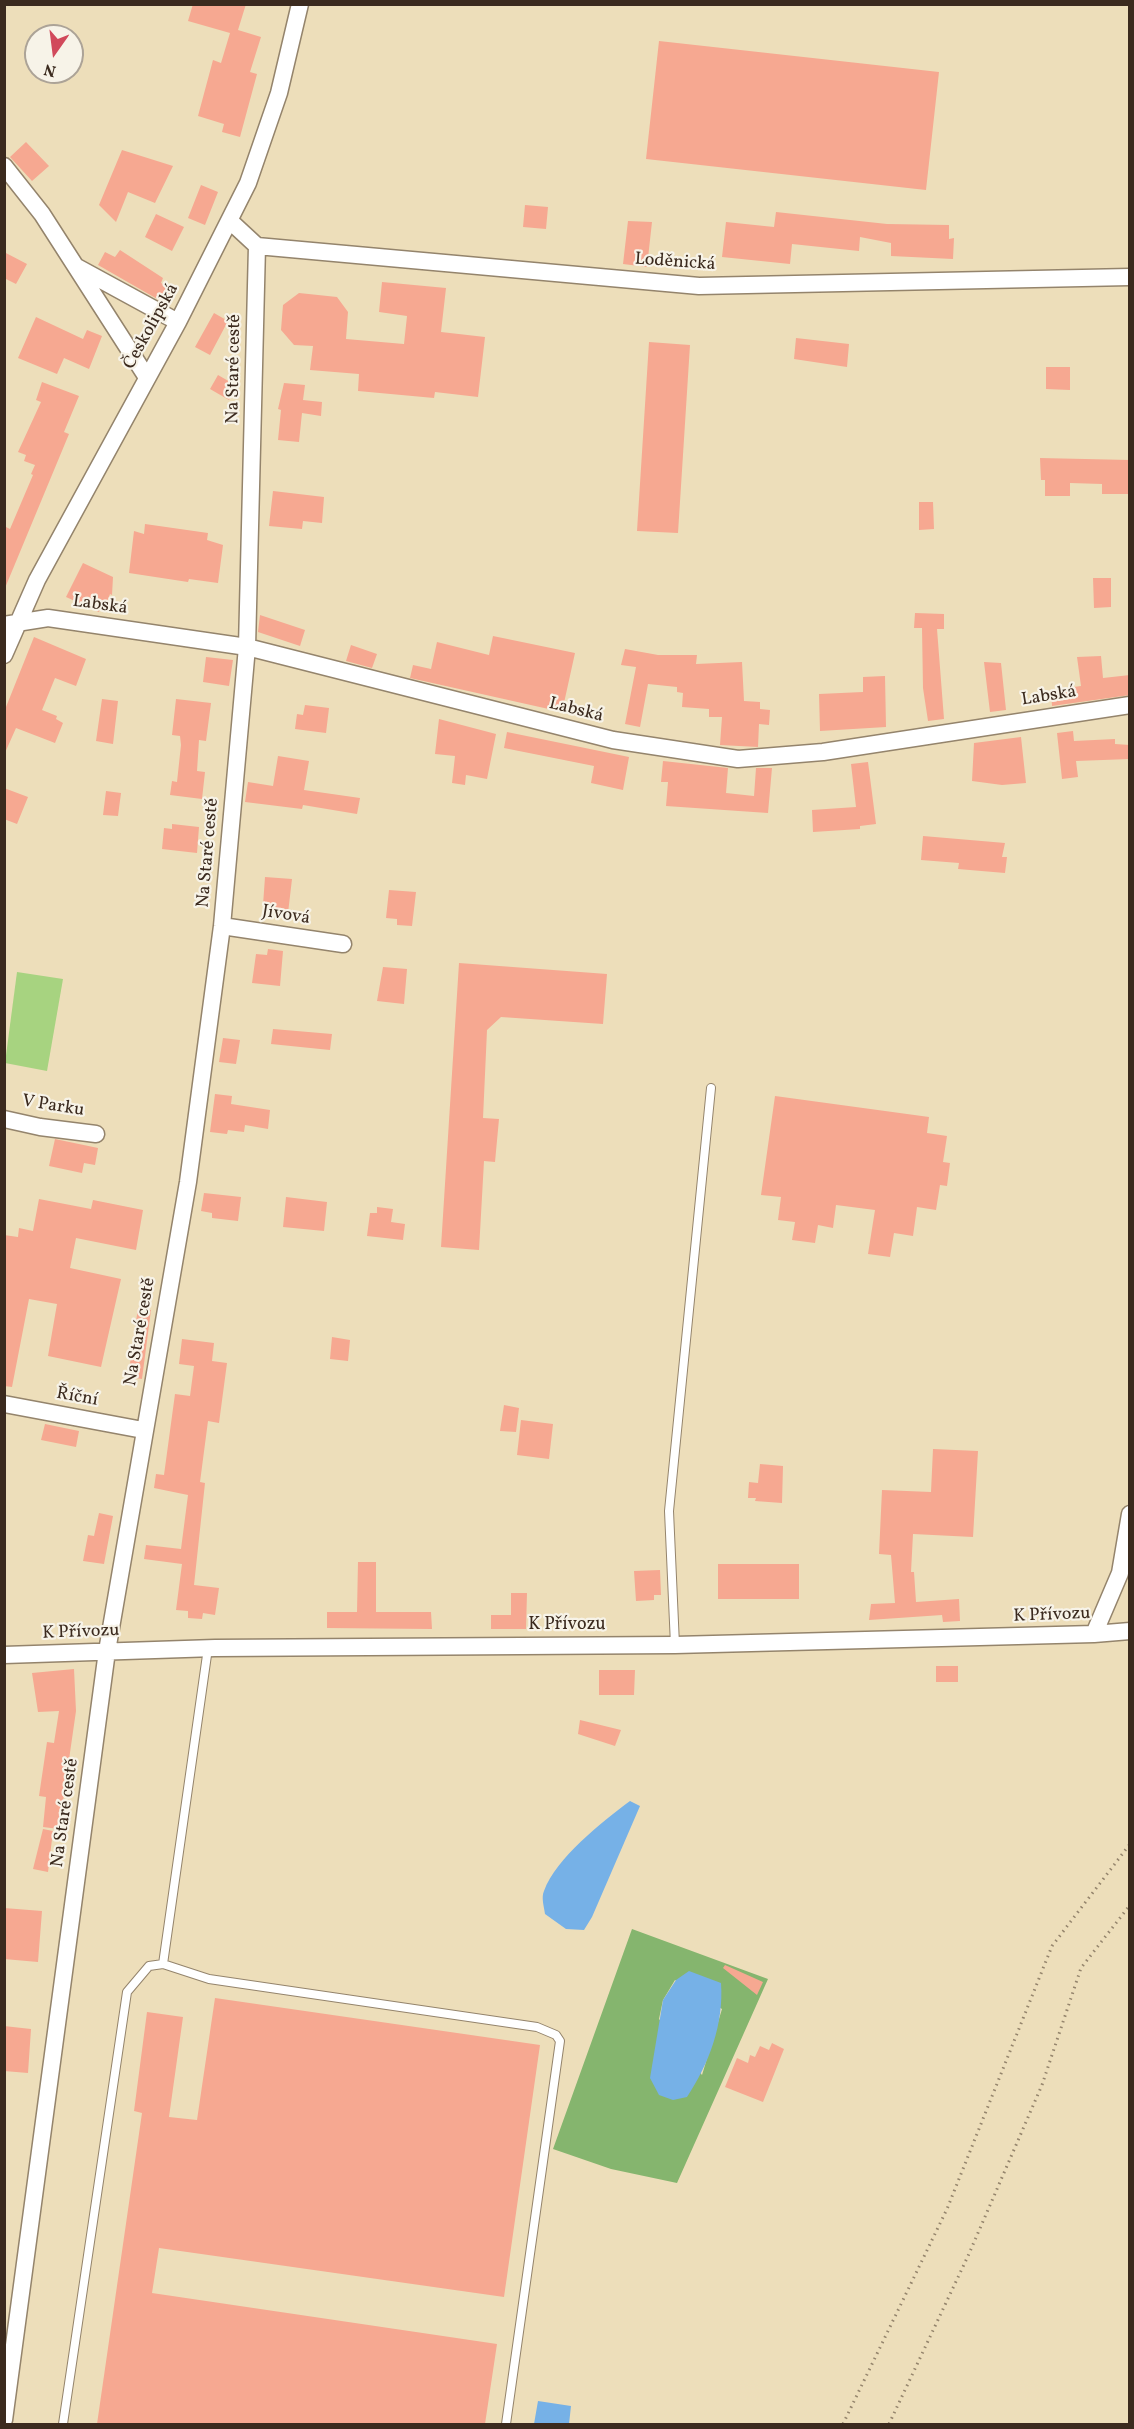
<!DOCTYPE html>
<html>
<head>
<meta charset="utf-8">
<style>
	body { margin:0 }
	#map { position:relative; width:1134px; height:2429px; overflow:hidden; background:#eddeba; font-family:Vollkorn,serif }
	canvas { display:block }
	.frame { position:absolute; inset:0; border:6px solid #3b2a1e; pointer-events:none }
	.north { position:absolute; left:24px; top:24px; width:60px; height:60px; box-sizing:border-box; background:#f7f3e8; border:2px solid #aca397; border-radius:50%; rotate:194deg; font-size:16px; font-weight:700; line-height:24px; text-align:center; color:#3b2a1e }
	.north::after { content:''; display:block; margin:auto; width:21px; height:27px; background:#d1495b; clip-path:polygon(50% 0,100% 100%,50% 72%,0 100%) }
</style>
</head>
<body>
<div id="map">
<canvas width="1134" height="2429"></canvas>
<div class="frame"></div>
<div class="north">N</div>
</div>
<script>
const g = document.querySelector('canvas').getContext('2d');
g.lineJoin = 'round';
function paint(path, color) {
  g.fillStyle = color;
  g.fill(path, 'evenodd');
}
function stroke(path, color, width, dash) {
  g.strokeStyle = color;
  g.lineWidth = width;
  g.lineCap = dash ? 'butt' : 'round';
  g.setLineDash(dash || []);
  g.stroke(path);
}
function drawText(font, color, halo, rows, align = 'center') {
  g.font = font + ' Vollkorn,serif';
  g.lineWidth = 4.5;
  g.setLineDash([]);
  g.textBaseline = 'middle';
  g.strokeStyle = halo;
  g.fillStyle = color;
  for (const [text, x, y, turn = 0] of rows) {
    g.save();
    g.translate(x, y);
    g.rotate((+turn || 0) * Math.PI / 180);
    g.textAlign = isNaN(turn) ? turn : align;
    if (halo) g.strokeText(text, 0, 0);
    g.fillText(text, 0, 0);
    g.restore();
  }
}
paint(new Path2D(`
	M17,972L63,979L47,1071L5,1063Z`), '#a7d380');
paint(new Path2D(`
	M632,1929L768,1979L677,2183L611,2169L553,2149ZM675,1980L722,2009L702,2075L659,2019L663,2000Z`), '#85b56e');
paint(new Path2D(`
	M630,1801L640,1806L592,1917L584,1930L566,1929L545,1914C544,1907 541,1897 544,1891C556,1858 602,1822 630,1801Z
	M689,1971L721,1983C724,2024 709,2064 687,2097L673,2100L659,2095L650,2078L663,2000L676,1980Z
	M538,2401L571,2406L569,2424H534Z`), '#76b1e7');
paint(new Path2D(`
	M193,4H246L238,30L261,37L250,72L257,74L240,137L222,132L224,124L198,116L213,60L221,63L230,33L188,21Z
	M659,41L939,72L926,190L646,159Z
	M26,142L49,166L32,181L10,157Z
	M122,150L173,166L155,203L128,192L116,222L99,205Z
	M201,185L218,192L205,225L188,218Z
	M525,205L548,207L546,229L523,227Z
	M776,212L887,224L949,225V239L954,238L953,259L891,256V243L860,237L859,251L792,244L790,264L722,257L726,222L774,227Z
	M156,214L184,227L172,251L145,237Z
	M628,221L652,222L647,267L623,264Z
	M120,250L163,278L161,283L175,290L166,304L98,265L105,252L115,257Z
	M4,252L27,264L16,284L4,278Z
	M382,282L446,288L441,332L485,337L478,397L435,392L434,398L358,391L359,374L310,370L313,346L294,345L281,330L283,305L299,293L337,297L348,312L346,339L404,344L407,316L379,312Z
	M214,313L228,321L210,355L195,347Z
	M36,317L83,339L87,330L102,336L89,369L64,358L57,374L18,358Z
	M796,338L849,344L847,367L794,359Z
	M649,342L690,345L678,533L637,531Z
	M1046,367H1070V390L1046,389Z
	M218,375L237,386L229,400L210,389Z
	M42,382L79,396L64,432L69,434L5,588L4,526L10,529L33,475L31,474L35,465L24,461L26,455L18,452L41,402L36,400Z
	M284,383L305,385L303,400L322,402L321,416L302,413L299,442L278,440L281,410L278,409Z
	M1040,458L1130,460V494H1102V484L1070,483V496H1045V480H1041Z
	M273,491L324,497L322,523L303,521L302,529L269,526Z
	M919,502H933L934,529L919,530Z
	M145,524L208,533L207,540L223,545L218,583L189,579L188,582L129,573L134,531L144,534Z
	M83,563L113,577L112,595L110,594L104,610L100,608L99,612L66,597Z
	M1093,578H1111V607L1094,608Z
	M915,613L944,614V629H937L944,719L928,721L923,688L922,628H914Z
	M260,615L305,630L300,646L258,632Z
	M493,636L575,653L562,712L410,678L413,665L431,669L437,642L489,655Z
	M34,637L86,659L76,686L55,678L42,710L57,716L56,719L63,723L55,743L16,728L4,755V712Z
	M351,645L377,654L372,668L346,661Z
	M625,649L658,655H697L696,664L742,662L744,701L760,702V709L770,710L769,725L759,724L758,747L720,745L722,717H709V709L682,707L683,693L677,692V687L648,684L640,727L625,724L636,667L621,665Z
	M1101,656L1103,678L1130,675V695L1052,706L1051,690L1081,686L1077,657Z
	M206,657L233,660L229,686L203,682Z
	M984,662L1001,663L1006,710L990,712Z
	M885,676L886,727L820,731L819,694L863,692V677Z
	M102,699L118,701L113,744L96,741Z
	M176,699L211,703L206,741L199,740L197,771L205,772L202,799L170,795L172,781L177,782L181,745L180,736L172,735Z
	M305,705L329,708L326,733L295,729L297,714L303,715Z
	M439,719L496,734L487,779L466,775L465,785L452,783L455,756L435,754Z
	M1073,731L1074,741L1115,739V744L1130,745V759L1076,761L1078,777L1062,779L1057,733Z
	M507,732L629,757L623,790L591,783L594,766L504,748Z
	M1021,737L1026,783L1002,785L972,781L974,743Z
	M278,756L309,761L304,790L360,798L357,814L303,805L302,809L245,802L248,782L273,786Z
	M663,761L728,768L726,793L754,796L756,768H772L768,813L666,806L668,782H661Z
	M868,762L876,824L860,826V829L813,832L812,810L856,807L851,764Z
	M4,788L28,797L17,824L4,819Z
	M106,791L121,793L118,816L103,815Z
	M172,824L199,827L197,853L162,849L164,828L172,829Z
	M923,836L1005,843L1002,857H1007L1005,873L958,869L959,863L921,860Z
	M265,877L292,879L288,913L273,912V906L263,905Z
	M389,890L416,892L412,926L397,925V919L386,918Z
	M268,949L283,951L280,986L252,983L256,954L267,955Z
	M459,963L607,974L603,1024L501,1017L487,1030L483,1118L499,1119L495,1162L484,1161L479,1250L441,1247Z
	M383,967L407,969L404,1004L377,1001Z
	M273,1029L332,1034L330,1050L271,1044Z
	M223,1038L240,1040L236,1064L219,1062Z
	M215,1094L232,1096L231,1104L270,1110L268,1129L245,1125L244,1132L228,1130L227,1134L210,1132Z
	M775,1096L929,1117L927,1133L947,1136L943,1162L950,1163L947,1186L940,1185L936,1210L917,1207L913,1236L894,1233L890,1257L868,1254L875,1210L836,1205L833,1228L818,1225L815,1243L792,1240L795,1222L778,1220L781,1197L761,1195Z
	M55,1139L98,1148L95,1165L84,1163L82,1173L49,1166Z
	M204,1193L241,1197L238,1221L212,1218V1213L201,1211Z
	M286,1197L327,1202L324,1231L283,1227Z
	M39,1199L91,1209L93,1200L143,1210L136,1250L76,1238L70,1268L121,1279L101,1367L48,1356L57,1304L29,1299L12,1387L4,1386V1235L18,1237L19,1228L33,1231Z
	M377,1207L393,1209L391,1222L405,1224L403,1240L367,1236L370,1213H377Z
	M138,1308L151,1310L142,1379L128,1377Z
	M332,1337L350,1340L348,1361L330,1359Z
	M182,1339L214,1343L212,1361L227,1363L219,1423L208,1421L200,1482L205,1483L194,1585L219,1588L215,1615L203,1613L202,1619L188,1618V1611L176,1610L182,1564L144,1559L146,1545L181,1549L188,1495L154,1488L156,1474L164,1475L175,1394L190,1396L194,1366L179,1364Z
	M504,1405L519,1408L516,1432L500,1431Z
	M521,1420L553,1424L549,1459L517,1455Z
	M45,1424L79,1431L76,1447L41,1440Z
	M933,1449L978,1451L973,1537L913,1534L911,1572H914L916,1602L959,1599L960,1621L943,1622L942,1615L869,1620L871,1604L895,1603L891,1555L879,1554L882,1490L931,1492Z
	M760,1464L783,1466L782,1503L755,1501L756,1498H748L749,1482L758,1483Z
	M99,1513L113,1516L104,1564L83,1561L88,1535L94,1536Z
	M358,1562H376V1612H431L432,1629L327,1628V1612H357Z
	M718,1564H799V1599H718Z
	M660,1570L661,1595H654V1600L636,1601L634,1571Z
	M511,1593H527L526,1629H491V1615H511Z
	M936,1666H958V1682H936Z
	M74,1669L76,1711L59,1829L43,1827L46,1797L39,1796L47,1742L54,1743L59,1711L38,1712L32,1673Z
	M599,1670H635L634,1695H599Z
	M580,1720L621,1730L615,1746L578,1734Z
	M43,1829L53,1831L48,1872L33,1869Z
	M4,1908L42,1911L38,1962L4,1959Z
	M725,1965L763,1982L757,1995L723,1968Z
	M215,1998L540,2045L504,2297L159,2248L152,2293L497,2344L485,2424H97L142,2113L134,2111L147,2012L183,2017L169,2117L197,2120Z
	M4,2026L31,2029L28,2073L4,2071Z
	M772,2043L784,2049L763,2102L725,2087L737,2058L748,2063L750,2055L755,2057L760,2046L769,2050Z`), '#f6a891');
const lane = new Path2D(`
	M675,1645L669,1511L711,1088
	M163,1964L208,1648
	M63,2424L127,1992L149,1966L163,1964L209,1979L537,2027L556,2035L560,2041L506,2424`);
const street = new Path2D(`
	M4,166L42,214L146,376
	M230,221L257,246L699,286L1130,277
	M77,267L178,322
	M4,625L48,618L247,647L613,740L738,759L823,752L1130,705
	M4,655L37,580L178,322L248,183L279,93L300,4
	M222,926L343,944
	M4,1119L40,1127L96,1134
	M4,1404L143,1430
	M1094,1634L1120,1573L1130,1514
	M4,1655L215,1648L675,1645L1094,1634L1130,1631
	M4,2420L107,1651L188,1182L222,926L247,647L257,246`);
stroke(lane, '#94846c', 10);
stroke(street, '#94846c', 19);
stroke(new Path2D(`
	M843,2424L947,2209L1052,1946L1130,1844
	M889,2424L968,2256L1042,2085L1081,1968L1130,1905`), '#94846c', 3, [1.5, 4.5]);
stroke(lane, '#fff', 8);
stroke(street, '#fff', 16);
drawText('18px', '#3b2a1e', '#f7f3e8', [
	["Loděnická",675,263,4],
	["Českolipská",152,327,-61],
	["Na Staré cestě",235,369,-89],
	["Labská",100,606,8],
	["Labská",1049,697,-9],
	["Labská",576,711,14],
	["Na Staré cestě",209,853,-85],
	["Jívová",286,916,9],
	["V Parku",53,1107,9],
	["Na Staré cestě",141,1332,-80],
	["Říční",77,1398,10],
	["K Přívozu",1052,1616,-2],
	["K Přívozu",567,1626],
	["K Přívozu",81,1633,-2],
	["Na Staré cestě",66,1813,-82]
]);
</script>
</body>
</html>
